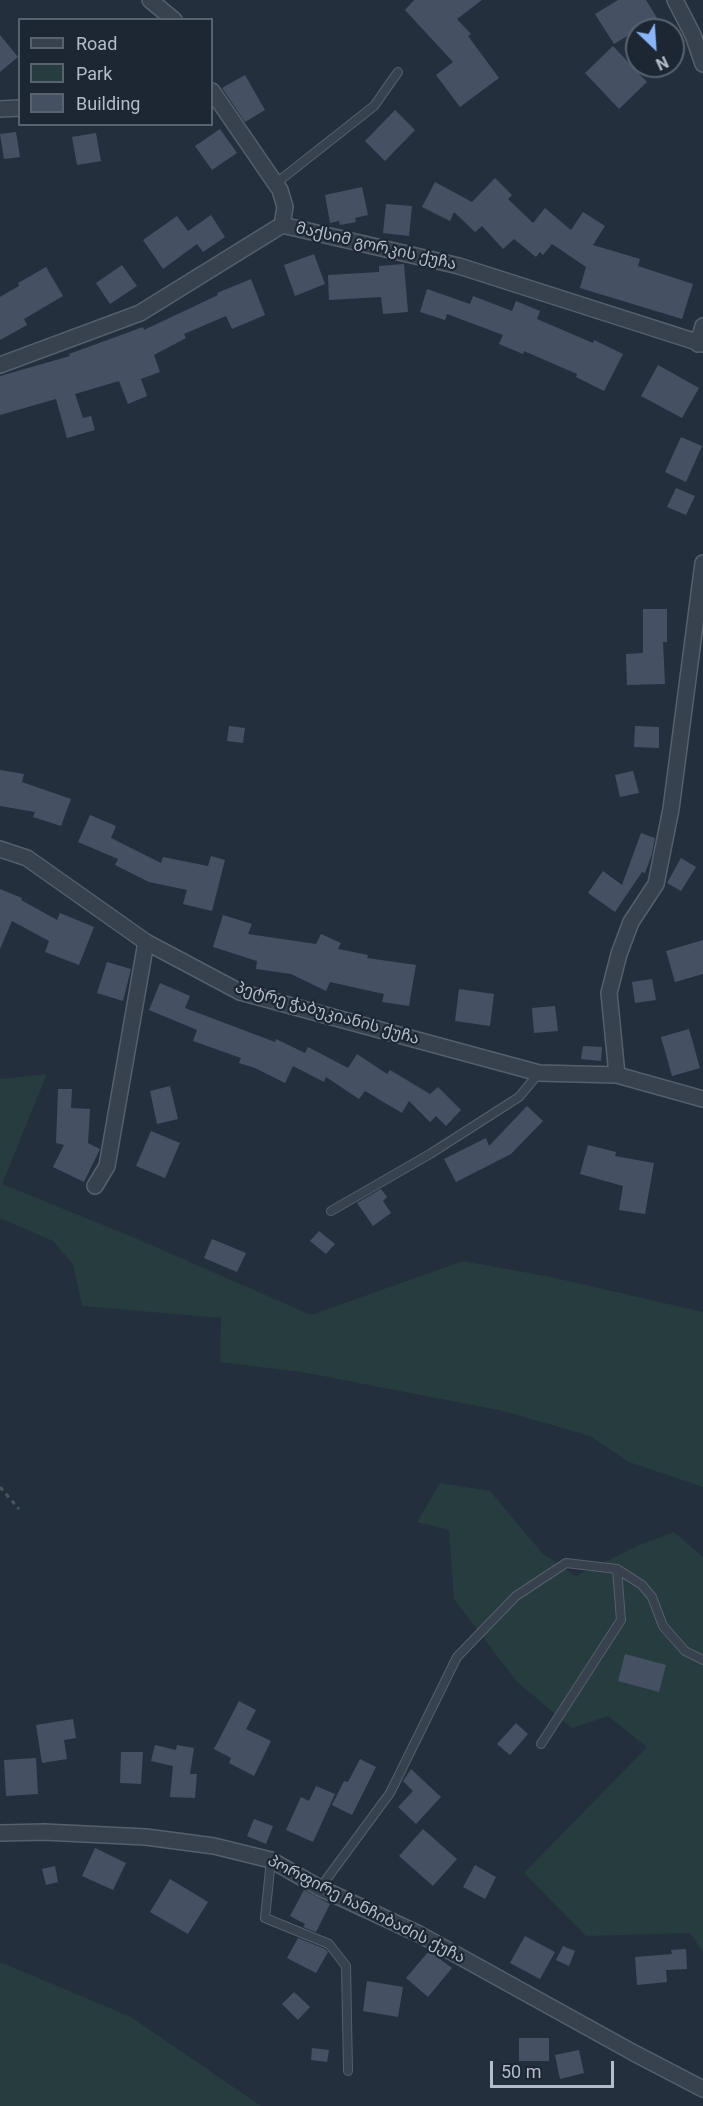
<!DOCTYPE html>
<html>
<head>
<meta charset="utf-8">
<style>
	body { margin:0 }
	#map { position:relative; width:703px; height:2106px; overflow:hidden; background:#242f3e; font-family:Roboto,sans-serif }
	canvas { display:block }
	.legend { position:absolute; left:18px; top:18px; width:195px; height:108px; box-sizing:border-box; background:#1d2633; border:2px solid #59626f; margin:0; padding:8px 10px; list-style:none; font-size:18px; color:#b4bcc9 }
	.legend li { display:flex; align-items:center; gap:12px; height:30px }
	.legend b { width:30px; border:2px solid #59626f }
	.north { position:absolute; left:625px; top:18px; width:60px; height:60px; box-sizing:border-box; background:#1d2633; border:2px solid #59626f; border-radius:50%; rotate:155deg; font-size:16px; font-weight:700; line-height:24px; text-align:center; color:#b4bcc9 }
	.north::after { content:''; display:block; margin:auto; width:21px; height:27px; background:#8ab4f8; clip-path:polygon(50% 0,100% 100%,50% 72%,0 100%) }
	.scale { position:absolute; left:490px; top:2061px; width:124px; height:27px; box-sizing:border-box; border:3px solid #b4bcc9; border-top:0; padding-left:8px; font-size:18px; line-height:21px; white-space:nowrap; color:#b4bcc9; -webkit-text-stroke:4px #1d2633; paint-order:stroke }
</style>
</head>
<body>
<div id="map">
<canvas width="703" height="2106"></canvas>
<ul class="legend">
<li><b style="height:8px;background:#38414e"></b>Road</li>
<li><b style="height:16px;background:#263c3f"></b>Park</li>
<li><b style="height:16px;background:#455162"></b>Building</li>
</ul>
<div class="north">N</div>
<div class="scale">50 m</div>
</div>
<script>
const g = document.querySelector('canvas').getContext('2d');
g.lineJoin = 'round';
function paint(path, color) {
  g.fillStyle = color;
  g.fill(path, 'evenodd');
}
function stroke(path, color, width, dash) {
  g.strokeStyle = color;
  g.lineWidth = width;
  g.lineCap = dash ? 'butt' : 'round';
  g.setLineDash(dash || []);
  g.stroke(path);
}
function drawText(font, color, halo, rows, align = 'center') {
  g.font = font + ' Roboto,"Noto Sans Georgian",sans-serif';
  g.lineWidth = 4.5;
  g.setLineDash([]);
  g.textBaseline = 'middle';
  g.strokeStyle = halo;
  g.fillStyle = color;
  for (const [text, x, y, turn = 0] of rows) {
    g.save();
    g.translate(x, y);
    g.rotate((+turn || 0) * Math.PI / 180);
    g.textAlign = isNaN(turn) ? turn : align;
    if (halo) g.strokeText(text, 0, 0);
    g.fillText(text, 0, 0);
    g.restore();
  }
}
paint(new Path2D(`
	M47,1074L2,1184L135,1238L311,1315L463,1261L551,1277L703,1312V1487L629,1462L590,1436L503,1411L302,1372L220,1362L221,1318L82,1306L73,1264L53,1241L0,1218V1079Z
	M440,1483L490,1491L542,1553L576,1576L637,1546L674,1532L703,1557V1952L690,1933L586,1936L524,1873L647,1747L608,1716L572,1728L517,1682L454,1599L449,1530L417,1522Z
	M0,1962L131,2017L261,2106H0Z`), '#263c3f');
paint(new Path2D(`
	M414,0H482L457,19L471,34L468,36L499,78L460,107L436,75L453,62L405,10Z
	M618,0H646L657,18L614,44L595,14Z
	M0,35L18,57L0,72Z
	M613,46L647,82L619,109L585,73Z
	M245,75L265,110L245,122L222,88Z
	M395,110L415,130L385,161L365,141Z
	M220,129L237,153L212,170L195,146Z
	M16,132L20,157L4,159L0,134Z
	M96,133L101,161L77,165L72,137Z
	M495,178L512,195L508,199L533,223L545,208L571,230L583,212L605,226L593,245L640,259L638,266L693,284L682,319L580,288L586,267L552,244L543,255L540,252L536,257L514,239L503,249L482,226L475,232L454,212L450,221L422,207L435,182L472,202Z
	M362,187L368,215L355,218L356,222L340,225L339,221L330,223L325,195Z
	M386,204L412,206L409,236L383,233Z
	M211,215L225,237L203,252L197,244L163,269L143,240L177,216L188,231Z
	M314,254L325,284L295,296L284,265Z
	M404,264L408,312L383,314L381,297L329,300L328,275L379,272V266Z
	M122,265L137,286L110,304L96,283Z
	M46,267L63,296L24,319L27,325L0,340V297L19,286L18,283Z
	M251,279L265,315L232,329L226,316L184,334L186,338L154,355L160,372L141,379L147,396L128,404L119,381L75,394L83,418L91,416L95,430L67,438L56,399L0,415V376L70,356L69,354L143,327L144,330L218,295L217,293Z
	M427,289L470,304L473,296L512,311L516,301L540,311L537,319L593,343L594,340L623,354L604,391L576,377L577,374L524,351L523,354L499,344L503,335L447,314L445,320L420,312Z
	M658,365L699,388L682,418L641,396Z
	M681,437L702,446L686,482L665,472Z
	M676,488L695,496L686,515L667,507Z
	M643,609H667V642H663L665,684L627,685L626,654L643,653Z
	M229,726L245,728L243,743L227,741Z
	M635,726L659,727V748L634,747Z
	M0,770L24,774L22,782L71,799L61,826L33,817L35,812L0,806Z
	M633,771L639,793L620,797L615,775Z
	M90,815L116,826L111,838L161,863L163,857L208,866L211,856L225,860L212,911L183,904L187,890L149,882L115,865L118,859L78,842Z
	M641,833L655,838L652,854L645,873L642,872L615,912L588,893L603,871L622,885Z
	M681,858L696,867L681,891L667,883Z
	M0,889L22,898L21,900L57,920L60,913L94,927L79,965L45,952L49,941L12,921L0,949Z
	M223,915L252,924L248,934L316,944L321,934L341,943L338,949L368,955L367,958L416,965L409,1006L382,1002L384,994L330,982L326,991L291,974L256,969L257,961L213,947Z
	M703,940V974L675,982L666,951Z
	M107,962L131,969L123,1001L97,993Z
	M652,979L656,1000L635,1003L632,982Z
	M160,983L190,996L185,1008L275,1042L276,1039L305,1053L308,1047L348,1068L357,1054L387,1074L390,1070L430,1094L438,1087L461,1110L446,1126L436,1116L430,1122L409,1101L402,1113L365,1091L359,1099L326,1077L324,1082L293,1066L285,1083L255,1068L239,1063L241,1058L193,1041L197,1030L149,1010Z
	M459,989L494,994L490,1026L455,1021Z
	M555,1006L558,1031L534,1033L532,1008Z
	M689,1029L700,1068L672,1076L661,1037Z
	M583,1046L602,1047L601,1061L581,1059Z
	M170,1086L178,1119L157,1124L150,1091Z
	M58,1089H72L71,1108L90,1109L88,1143L100,1149L84,1182L53,1167L64,1145L56,1143Z
	M527,1106L543,1121L511,1154L456,1182L444,1159L486,1138L489,1146Z
	M151,1131L180,1143L165,1178L136,1166Z
	M588,1145L616,1152L615,1156L654,1163L645,1214L619,1210L623,1186L580,1174Z
	M381,1189L387,1197L383,1201L391,1213L373,1226L357,1203Z
	M319,1231L335,1244L326,1254L310,1241Z
	M212,1239L246,1253L237,1272L204,1258Z
	M625,1654L666,1665L659,1692L618,1681Z
	M239,1701L256,1710L246,1729L271,1741L254,1776L229,1763L231,1758L214,1749Z
	M73,1719L76,1738L64,1740L67,1759L42,1763L36,1725Z
	M516,1723L528,1734L510,1755L497,1744Z
	M155,1745L176,1750L177,1745L194,1748L190,1774H197L195,1798L170,1797L173,1766L151,1761Z
	M121,1752H143L141,1784L120,1783Z
	M36,1758L38,1794L6,1796L4,1760Z
	M360,1759L376,1767L352,1815L332,1805L344,1781L348,1782Z
	M411,1769L441,1797L416,1824L398,1807L413,1791L403,1781Z
	M316,1786L335,1794L313,1842L286,1830L301,1797L309,1801Z
	M254,1819L273,1826L266,1844L247,1836Z
	M423,1829L457,1859L433,1886L399,1856Z
	M95,1848L126,1863L113,1890L82,1876Z
	M475,1865L496,1877L485,1899L463,1887Z
	M55,1866L58,1882L46,1885L42,1869Z
	M170,1879L208,1902L188,1934L150,1912Z
	M304,1890L330,1904L316,1932L303,1927L305,1924L290,1916Z
	M525,1936L555,1952L540,1979L510,1963Z
	M298,1938L325,1949L328,1952L316,1973L287,1958Z
	M563,1946L575,1951L569,1966L556,1960Z
	M686,1949L687,1969L666,1970L667,1982L637,1985L635,1957L672,1954L671,1950Z
	M429,1951L452,1968L428,1997L406,1978Z
	M367,1981L403,1987L398,2017L363,2011Z
	M294,1992L310,2007L298,2020L282,2004Z
	M519,2038H549V2061H519Z
	M312,2048L329,2050L327,2062L311,2060Z
	M579,2050L584,2073L560,2079L555,2055Z`), '#455162');
const lane = new Path2D(`
	M275,184L374,106L398,72
	M331,1211L430,1154L519,1097L539,1073
	M541,1744L621,1620L617,1569
	M271,1860L265,1918L329,1944L346,1966L348,2071
	M320,1888L390,1793L457,1657L516,1596L566,1563L617,1569L642,1585L652,1597L663,1626L685,1651L703,1660`);
const street = new Path2D(`
	M150,0L174,20
	M675,0L693,35L703,64
	M212,91L280,190L285,207L282,225
	M0,109L20,108
	M698,344L703,326
	M0,365L140,313L282,225L459,266L703,344
	M0,849L27,858L146,942L240,992L539,1073L617,1075L703,1099
	M617,1075L609,993L619,954L631,922L656,884L671,809L703,563
	M95,1186L107,1166L146,942
	M0,1833L44,1832L146,1837L214,1846L271,1860L320,1888L419,1934L634,2053L703,2089`);
stroke(lane, '#565f6c', 10);
stroke(street, '#565f6c', 18);
stroke(new Path2D(`
	M0,1487L19,1509`), '#44595c', 3, [4.5, 4.5]);
stroke(lane, '#38414e', 8);
stroke(street, '#38414e', 15);
drawText('16px', '#b4bcc9', '#1d2633', [
	["მაქსიმ გორკის ქუჩა",376,247,13],
	["პეტრე ჭაბუკიანის ქუჩა",327,1014,16],
	["პორფირე ჩანჩიბაძის ქუჩა",366,1910,27]
]);
</script>
</body>
</html>
